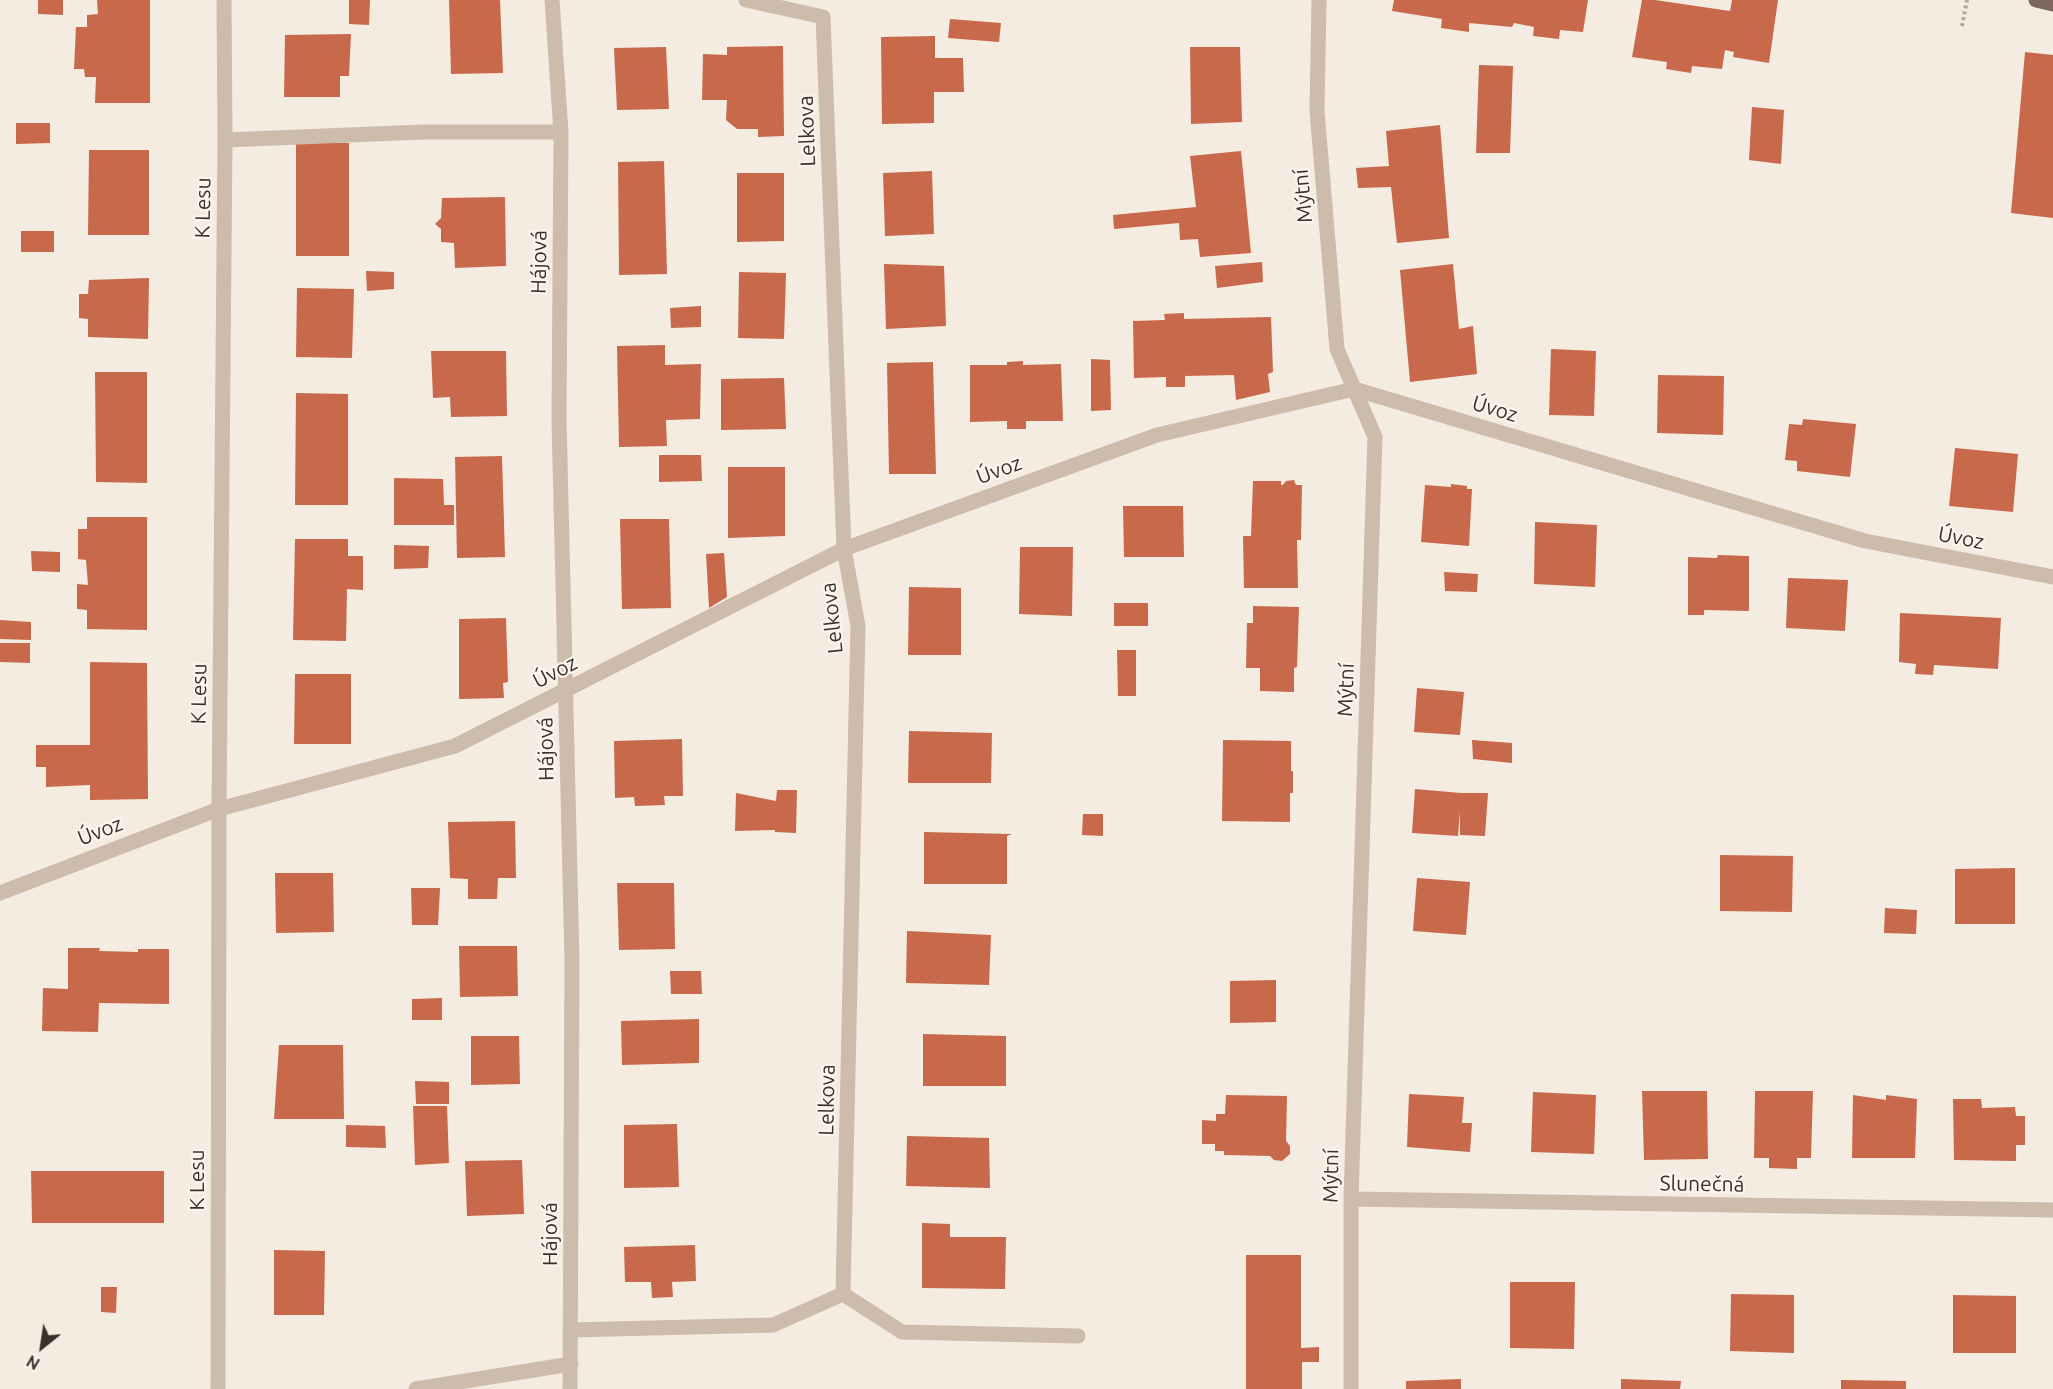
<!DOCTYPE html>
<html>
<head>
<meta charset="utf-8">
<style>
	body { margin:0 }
	#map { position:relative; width:2053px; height:1389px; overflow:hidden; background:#f4ebe1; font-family:Ubuntu,sans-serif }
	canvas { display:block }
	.north { position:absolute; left:12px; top:1317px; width:60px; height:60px; -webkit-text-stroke:4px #fbf5ee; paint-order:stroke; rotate:210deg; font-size:16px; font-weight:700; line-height:24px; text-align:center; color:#3b302b }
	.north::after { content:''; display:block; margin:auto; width:21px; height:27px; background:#3b302b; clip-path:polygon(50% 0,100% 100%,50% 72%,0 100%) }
</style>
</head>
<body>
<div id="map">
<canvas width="2053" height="1389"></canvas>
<div class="north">N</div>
</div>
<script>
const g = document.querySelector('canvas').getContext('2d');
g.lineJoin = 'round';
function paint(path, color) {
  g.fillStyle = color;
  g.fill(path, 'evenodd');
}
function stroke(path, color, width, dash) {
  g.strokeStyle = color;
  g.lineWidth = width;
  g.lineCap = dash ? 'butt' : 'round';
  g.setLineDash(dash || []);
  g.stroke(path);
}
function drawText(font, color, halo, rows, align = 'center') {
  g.font = font + ' Ubuntu,sans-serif';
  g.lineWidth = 4.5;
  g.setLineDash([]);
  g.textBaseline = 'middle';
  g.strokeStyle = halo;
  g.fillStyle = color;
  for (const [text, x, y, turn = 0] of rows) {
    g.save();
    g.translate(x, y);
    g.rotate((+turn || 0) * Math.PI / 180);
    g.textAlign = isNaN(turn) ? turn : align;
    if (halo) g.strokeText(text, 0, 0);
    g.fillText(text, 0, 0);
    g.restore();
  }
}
paint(new Path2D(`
	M38,0H63V15L38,14Z
	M97,0H150V103H95L96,77H85L84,69H74L76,27H87V15L98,14Z
	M349,0H370L369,25L349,24Z
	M449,0H500L503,73L451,74Z
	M1394,0H1588L1583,32L1560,30L1559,39L1533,36L1534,27L1514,23L1512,27L1469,23V32L1441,28L1442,19L1392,11Z
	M1642,0H1655L1730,11L1732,0H1778L1769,63L1733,57L1734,52L1725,50L1722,69L1692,66L1691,73L1666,69L1667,62L1632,57Z
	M950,19L1001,23L999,42L948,38Z
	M351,34L349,76H340V97H284L285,35Z
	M935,36V58H963L964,92H934V123L882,124L881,37Z
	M783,46L784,136L758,137V129H737L726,120L727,100H702L703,54L727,55V47Z
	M666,47L669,109L617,110L614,48Z
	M1190,47H1240L1242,122L1191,124Z
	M2025,52L2053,55V218L2011,213Z
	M1479,65L1513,66L1510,153H1476Z
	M1752,107L1784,110L1781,164L1749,160Z
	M16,123H50V143L16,144Z
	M1440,125L1449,238L1397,243L1391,187L1358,188L1356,168L1389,166L1386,131Z
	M296,142L349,143V256H296Z
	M89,150H149V235H88Z
	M1241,151L1251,253L1200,257L1198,239L1180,240L1179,223L1114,229L1113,215L1196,207L1190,156Z
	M664,161L667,274L619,275L618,162Z
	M932,171L934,234L885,236L883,173Z
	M737,173H784V241L737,242Z
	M505,197L506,266L455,268L454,243L441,242V229L435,224L441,218L442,198Z
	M21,231H54V252H21Z
	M1262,262L1263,282L1217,288L1215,266Z
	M884,264L944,266L946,326L886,329Z
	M1453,264L1459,329L1473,326L1477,374L1410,382L1400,270Z
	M366,271L394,272V289L367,291Z
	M739,272L786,273L784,339L738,338Z
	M149,278L148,339L88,337V319L79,318V294H88L89,280Z
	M297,288L354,289L352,358L296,357Z
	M701,306V327L671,328L670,308Z
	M1184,313V319L1271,317L1273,372L1268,374L1270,392L1236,400L1234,375L1185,376V387H1166V377L1134,378L1133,321L1165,320L1164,314Z
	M665,345V365L701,364L700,419L666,420L667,446L619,447L617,346Z
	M1551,349L1596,351L1594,416L1549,415Z
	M431,351H506L507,416L451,417L450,397L433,398Z
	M1091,359L1110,360L1111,410L1091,411Z
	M1023,361V365L1061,364L1063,421H1026V429H1007V421L970,422V365H1007V362Z
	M933,362L936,474H889L887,363Z
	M95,372H147V483L96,482Z
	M1658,375L1724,376L1723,435L1657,433Z
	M784,378L786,429L721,430V379Z
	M296,393L348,394V505H295Z
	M1803,419L1856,424L1850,477L1797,471V461L1785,460L1789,424L1802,425Z
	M1955,448L2018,454L2013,512L1949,506Z
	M659,455H701L702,481L659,482Z
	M502,456L505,557L457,558L455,457Z
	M728,467H785V536L728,538Z
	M394,478L443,479L444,505H454V525H394Z
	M1294,480L1296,485H1302L1301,540H1297L1298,588H1244L1243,536H1251L1253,481H1281V485H1283L1286,481Z
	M1451,484L1467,486V489H1472L1469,546L1421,542L1425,485L1451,487Z
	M1123,506H1183L1184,557H1124Z
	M87,517H147V630L87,629V610L77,609V584L88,585L86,560L78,559V529H87Z
	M620,519H669L671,608L622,609Z
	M1535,522L1597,525L1595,587L1534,584Z
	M295,539H348V556H363V590L347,589L346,641L293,640Z
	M394,545L429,546L428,568L394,569Z
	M1020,547H1073L1072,616L1019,614Z
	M31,551L60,552V572L32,571Z
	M724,553L727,597L709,608L706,554Z
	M1718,555L1749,556V611L1704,610V615H1688V557L1717,558Z
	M1444,572L1478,574L1477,592L1445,591Z
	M1788,578L1848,580L1845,631L1786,628Z
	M909,587L961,588V655H908Z
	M1114,603H1148V626H1114Z
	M1253,606L1299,607L1297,667L1294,668V692L1260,691V668H1246L1247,623H1253Z
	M1900,613L2001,618L1998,669L1934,665L1933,675L1915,674L1916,664L1899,662Z
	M506,618L508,682L503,683L504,698L459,699V619Z
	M0,620L31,622V640L0,639Z
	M0,643H30V663L0,662Z
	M1117,650H1136V696H1118Z
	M90,662L147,663L148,799L90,800V785L46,787V767H36V745H90Z
	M295,674H351V744H294Z
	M1417,688L1464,692L1460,735L1414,732Z
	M909,731L992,733L991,783H908Z
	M682,739L683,796H664L665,805L635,806L634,797L615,798L614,741Z
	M1223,740L1291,741V771H1293V793H1290V822L1222,821Z
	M1472,740L1512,743V763L1473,759Z
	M1415,789L1461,793H1488L1485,836L1460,835V811L1458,836L1412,833Z
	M777,790H797L796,833L775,832V830L735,831L736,793L776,801Z
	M1083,814H1103V836L1082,835Z
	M515,821L516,878H498L497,899H468V879L450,878L448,822Z
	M924,832L1012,834L1007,836V884H924Z
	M1720,855L1793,856L1792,912L1720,911Z
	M2015,868V924H1955V869Z
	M275,873H333L334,932L276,933Z
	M1417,878L1470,882L1466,935L1413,931Z
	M617,883H674L675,949L619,950Z
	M411,888H440L438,925H412Z
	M1885,908L1917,910L1916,934L1884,933Z
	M907,931L991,935L989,985L906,983Z
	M459,946H517L518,996L460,997Z
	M68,948H100L99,951L138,952V949H169V1004L99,1003L98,1032L42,1031L43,988L68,989Z
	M670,971H701L702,994H671Z
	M1276,980V1022L1230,1023V981Z
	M442,998V1020H412V999Z
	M699,1019V1063L622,1065L621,1021Z
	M923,1034L1006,1036V1086H923Z
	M471,1036H519L520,1084L471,1085Z
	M279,1045H343L344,1119H274Z
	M415,1081L449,1082V1104H416Z
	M1642,1091H1707L1708,1159L1644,1160Z
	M1755,1091H1813L1811,1158H1797V1169L1769,1168V1158H1754Z
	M1533,1092L1596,1095L1594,1154L1531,1152Z
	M1409,1094L1464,1097L1462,1123H1472L1470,1152L1407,1147Z
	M1226,1095L1287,1096L1286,1141L1290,1146V1154L1282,1161L1274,1160L1270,1156L1224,1155V1151H1215V1144H1202V1120L1216,1121V1114H1225Z
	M1853,1095L1886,1100V1095L1917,1099L1915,1158H1852Z
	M1953,1099H1981L1982,1108L2015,1107L2016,1116H2025V1145H2016V1161L1954,1160Z
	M413,1106H447L449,1163L415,1165Z
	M677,1124L679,1187L624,1188V1125Z
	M346,1125L385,1126L386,1148L346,1147Z
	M907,1136L989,1138L990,1188L906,1186Z
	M522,1160L524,1214L467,1216L465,1161Z
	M31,1171H164V1223H32Z
	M922,1223L950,1224V1237H1006L1005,1289L922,1288Z
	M695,1245L696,1281L672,1282L673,1297L652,1298L651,1282H625L624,1247Z
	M274,1250L325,1251L324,1315H274Z
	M1246,1255H1301V1348L1319,1347V1362H1302V1389H1246Z
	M1510,1282H1575L1574,1349L1510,1348Z
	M101,1287H117L116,1313L101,1312Z
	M1731,1294L1794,1295V1353L1730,1351Z
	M1953,1295L2016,1296V1353H1953Z
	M1461,1379V1389H1406V1381Z
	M1621,1379L1681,1381L1680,1389H1621Z
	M1841,1380L1906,1381V1389H1841Z`), '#c8694b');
stroke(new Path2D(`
	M1962,26L1967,0`), '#b9a596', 4, [3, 3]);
stroke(new Path2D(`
	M552,0L561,132L559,419L572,960L570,1389
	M1319,0L1317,111L1337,349L1375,437L1351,1199V1389
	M225,140L423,132H561
	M0,893L219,809L455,746L844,549L1157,435L1354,389L1865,541L2053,577
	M1351,1199L2053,1210
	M843,1294L902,1332L1078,1336
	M571,1330L773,1325L843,1294L858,626L844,549L823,17L746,0
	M218,1389L219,809L225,140L224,0
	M416,1389L571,1364`), '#cdbbac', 15);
stroke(new Path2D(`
	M2036,0L2053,4`), '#7d675c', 15);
drawText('21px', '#3b302b', '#fbf5ee', [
	["Lelkova",807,131,-92],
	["Mýtní",1303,196,-95],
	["K Lesu",203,208,-89],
	["Hájová",539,262,-89],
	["Úvoz",1495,409,17],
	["Úvoz",999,470,-20],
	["Úvoz",1961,538,11],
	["Lelkova",832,618,-96],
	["Úvoz",555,672,-27],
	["Mýtní",1346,690,-88],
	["K Lesu",199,694,-89],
	["Hájová",546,749,-91],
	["Úvoz",100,831,-21],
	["Lelkova",827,1100,-89],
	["Mýtní",1331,1176,-89],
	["K Lesu",197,1180,-90],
	["Slunečná",1702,1184,1],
	["Hájová",550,1234,-90]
]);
</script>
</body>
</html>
